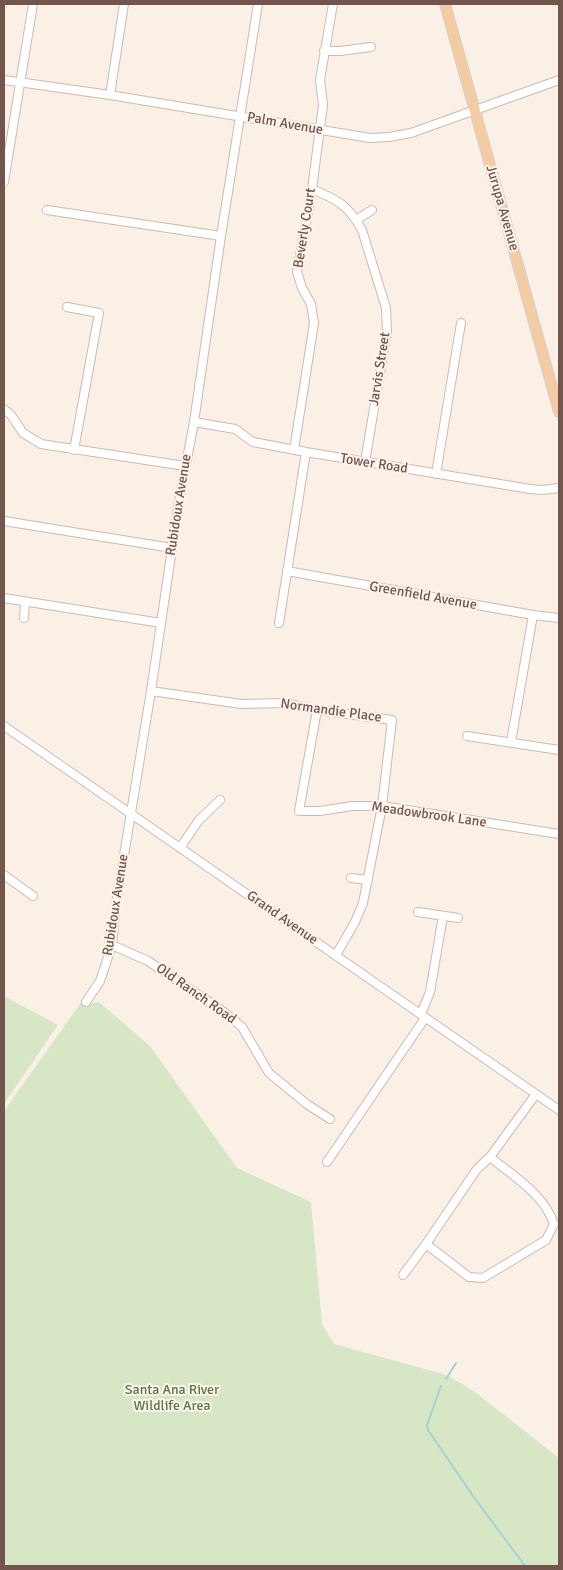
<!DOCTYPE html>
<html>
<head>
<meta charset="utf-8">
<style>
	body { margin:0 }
	#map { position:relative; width:563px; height:1570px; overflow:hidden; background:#fbf0e6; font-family:Signika,sans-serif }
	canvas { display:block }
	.frame { position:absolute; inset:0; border:5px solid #72554d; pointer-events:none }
</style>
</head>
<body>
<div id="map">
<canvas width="563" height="1570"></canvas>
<div class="frame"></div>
</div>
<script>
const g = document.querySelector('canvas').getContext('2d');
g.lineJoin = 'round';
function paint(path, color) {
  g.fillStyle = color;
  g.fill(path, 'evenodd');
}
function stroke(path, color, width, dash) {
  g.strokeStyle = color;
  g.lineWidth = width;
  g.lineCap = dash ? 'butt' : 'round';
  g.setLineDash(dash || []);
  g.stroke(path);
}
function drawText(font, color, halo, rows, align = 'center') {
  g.font = font + ' Signika,sans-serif';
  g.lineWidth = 4;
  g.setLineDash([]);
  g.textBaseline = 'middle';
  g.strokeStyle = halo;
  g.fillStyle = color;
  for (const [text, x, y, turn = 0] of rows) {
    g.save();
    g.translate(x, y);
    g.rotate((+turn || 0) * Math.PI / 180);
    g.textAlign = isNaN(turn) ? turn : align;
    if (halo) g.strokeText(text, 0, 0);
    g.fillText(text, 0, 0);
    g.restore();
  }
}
paint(new Path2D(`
	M4,996L58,1025L4,1104Z
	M82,1001L87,1004L99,1002L150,1046L237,1168L311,1202L322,1324L334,1344L447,1375L475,1392L559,1458V1566H4V1111Z`), '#d7e7c5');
stroke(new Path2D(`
	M446,1379L456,1363
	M441,1386L427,1425L428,1430L473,1496L525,1566`), '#a3d2d4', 2);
const minor = new Path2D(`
	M324,51H340L371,47
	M4,80L110,95L370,138L389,137L411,133L559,80
	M110,95L124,4
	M4,182L33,4
	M312,189C338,200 348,205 362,230L386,308L387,331L365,462
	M47,210L221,236
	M356,220L372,210
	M67,307L99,313L74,450
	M4,409L11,415L23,433L41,444L185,466
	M194,422L235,429L253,442L306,452L530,489L542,490L559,488
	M294,450L314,323L311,304L302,288L297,272L312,189L323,105L320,80L333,4
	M436,474L461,323
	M4,521L172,548
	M287,571L533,615L559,618
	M4,598L161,623
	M24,618L25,601
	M279,623L306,452
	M151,691L241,704L285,703L317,710L392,720L382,806L363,903L355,922L336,955
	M317,710L299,811H320L352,806H382L559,834
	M4,726L559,1110
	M467,736L559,750
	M511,742L533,615
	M180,848L199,820L220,800
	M4,875L33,896
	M351,878L368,880
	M418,912L458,918
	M112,945L148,961L224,1012L242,1027L269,1073L308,1105L330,1119
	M86,1002L100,981L112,945L116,904L151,691L179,501L194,422L221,236L258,4
	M421,1014L430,992L443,916
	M327,1162L425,1018
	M426,1244L469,1277L483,1278L546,1240L554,1224C544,1194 513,1176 490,1157
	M403,1275L426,1244L477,1169L490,1157L536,1094`);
const major = new Path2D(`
	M445,4L559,412`);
stroke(minor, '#ceb9b0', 10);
stroke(major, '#d8cfcd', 12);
stroke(minor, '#fff', 8);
stroke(major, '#f4cca3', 10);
drawText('14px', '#72554d', '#fef4ec', [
	["Palm Avenue",285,124,10],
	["Jurupa Avenue",502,208,74],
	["Beverly Court",305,228,-81],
	["Jarvis Street",380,369,-81],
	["Tower Road",374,464,9],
	["Rubidoux Avenue",179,505,-81],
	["Greenfield Avenue",423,596,10],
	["Normandie Place",331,711,8],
	["Meadowbrook Lane",429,815,8],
	["Rubidoux Avenue",116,905,-81],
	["Grand Avenue",282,918,35],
	["Old Ranch Road",196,994,35]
]);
drawText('14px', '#5a7745', '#fef4ec', [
	["Santa Ana River",172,1390],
	["Wildlife Area",172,1406]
]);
</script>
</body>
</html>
